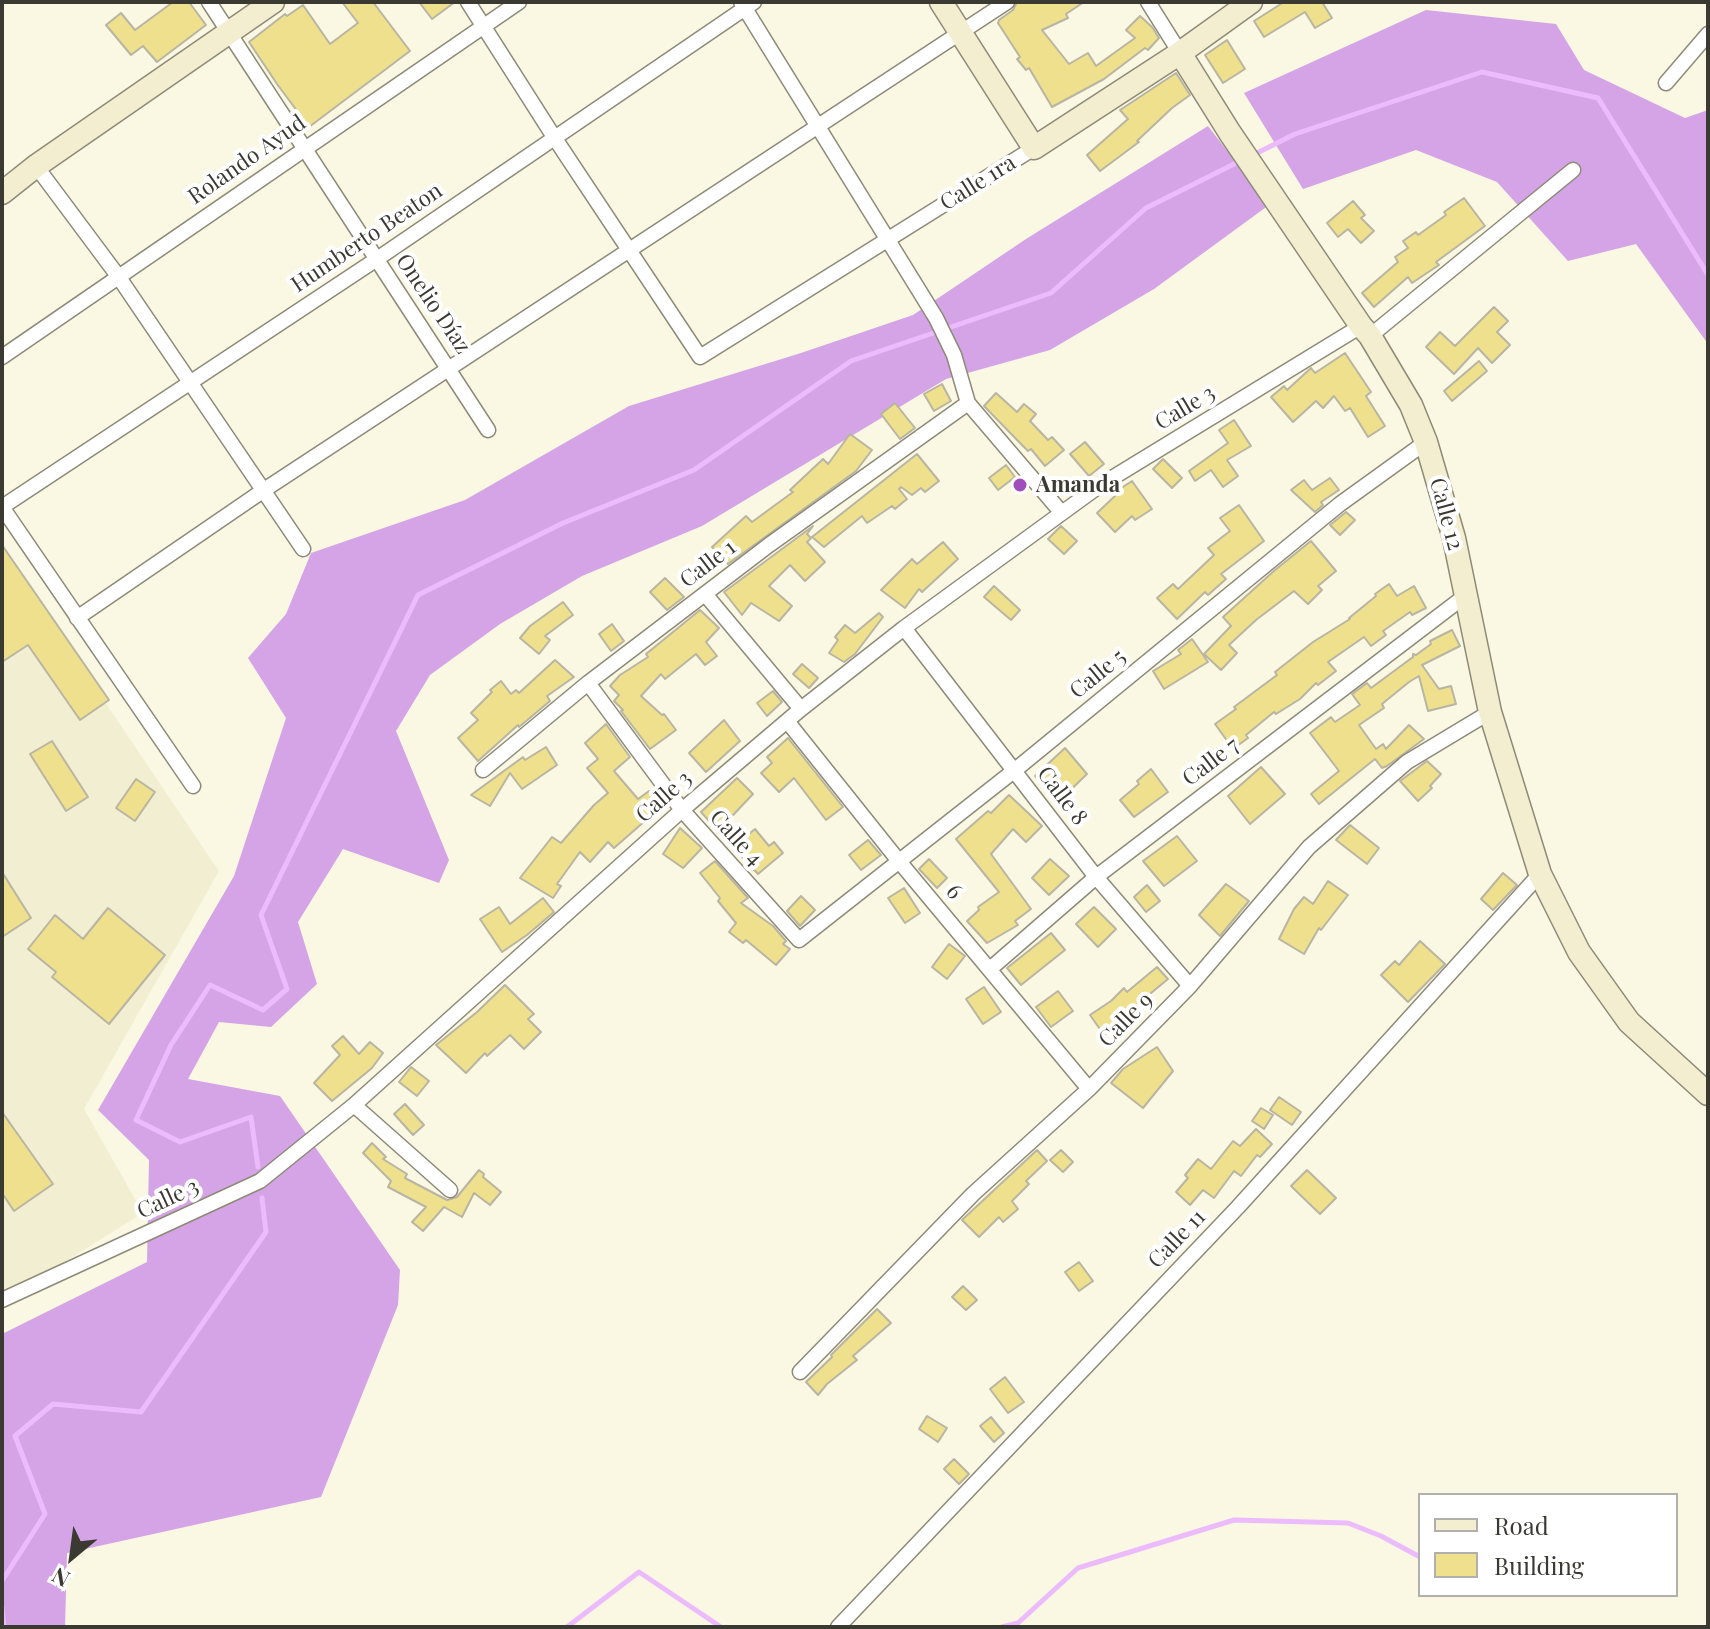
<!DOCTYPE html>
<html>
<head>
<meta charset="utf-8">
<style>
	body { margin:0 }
	#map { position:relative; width:1710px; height:1629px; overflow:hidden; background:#faf7e3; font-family:"Playfair Display",serif }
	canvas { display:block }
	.frame { position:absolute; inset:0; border:4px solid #3b3a32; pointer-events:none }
	.legend { position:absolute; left:1418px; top:1493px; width:260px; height:104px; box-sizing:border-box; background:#fff; border:2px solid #b1b0ad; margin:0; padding:10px 14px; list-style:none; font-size:24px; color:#3b3a32 }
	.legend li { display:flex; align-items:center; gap:16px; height:40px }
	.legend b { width:40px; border:2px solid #b1b0ad }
	.north { position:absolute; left:32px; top:1517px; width:80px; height:80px; -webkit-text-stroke:6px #fff; paint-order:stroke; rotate:209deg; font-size:22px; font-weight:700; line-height:32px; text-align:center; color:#3b3a32 }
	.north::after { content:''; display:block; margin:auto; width:28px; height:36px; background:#3b3a32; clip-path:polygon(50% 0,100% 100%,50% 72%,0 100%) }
</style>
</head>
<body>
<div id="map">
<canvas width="1710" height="1629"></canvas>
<div class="frame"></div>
<ul class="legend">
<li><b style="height:10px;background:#f3eecf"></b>Road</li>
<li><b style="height:22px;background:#eee08d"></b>Building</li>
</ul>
<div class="north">N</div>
</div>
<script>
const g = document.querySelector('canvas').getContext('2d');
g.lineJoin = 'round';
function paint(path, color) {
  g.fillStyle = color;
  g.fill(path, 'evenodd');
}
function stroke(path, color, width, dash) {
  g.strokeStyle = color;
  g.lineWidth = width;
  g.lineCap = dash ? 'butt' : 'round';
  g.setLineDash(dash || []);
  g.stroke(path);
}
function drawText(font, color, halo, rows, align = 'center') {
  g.font = font + ' "Playfair Display",serif';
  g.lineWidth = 8;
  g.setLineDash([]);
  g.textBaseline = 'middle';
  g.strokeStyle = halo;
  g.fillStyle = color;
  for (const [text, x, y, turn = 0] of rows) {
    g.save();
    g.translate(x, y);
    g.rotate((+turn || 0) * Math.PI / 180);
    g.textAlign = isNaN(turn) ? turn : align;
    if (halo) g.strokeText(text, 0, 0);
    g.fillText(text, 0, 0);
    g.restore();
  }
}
paint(new Path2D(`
	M2,550L219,871L84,1109L143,1213L2,1301Z`), '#f2eed2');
paint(new Path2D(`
	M1426,10L1556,24L1584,70L1685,118L1708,110V344L1636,244L1568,261L1497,182L1416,150L1303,189L1244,93Z
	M1208,126L1269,205L1154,289L1050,350L946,379L702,526L582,576L500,624L430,675L396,731L449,860L439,883L343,849L298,922L317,984L271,1027L219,1022L188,1079L280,1096L400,1270L398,1305L321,1497L67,1553L65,1627H2V1334L147,1262L149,1160L98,1110L234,876L286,718L248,658L286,614L311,553L465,500L629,406L801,353L913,315L1026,239Z`), '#d4a4e6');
stroke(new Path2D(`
	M1253,155L1295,134L1482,72L1598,98L1708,275
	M258,1167L251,1117L180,1142L136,1120L171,1045L210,985L263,1010L287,989L261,915L418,595L563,523L694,470L851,361L1051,293L1146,208L1240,161
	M2,1581L45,1514L15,1436L53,1404L141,1412L266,1232L262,1198
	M2,1607L4,1627
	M567,1627L639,1572L721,1627
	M1002,1627L1018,1623L1078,1568L1234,1520L1348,1523L1381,1536L1420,1557`), '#ecbbfe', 5);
const building = new Path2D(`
	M173,2H189L206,25L157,62L143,46L131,55L106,25L121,13L135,30Z
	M342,2H373L410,51L309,127L277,84L249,42L285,14L287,16L303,5L330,44L358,23Z
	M419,2H455L432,19Z
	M1017,2H1084L1066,14L1068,18L1042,30L1069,64L1088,53L1096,66L1135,38L1126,30L1140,16L1152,27L1159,38L1148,50L1145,48L1104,79L1052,107L1029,68L1026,70L1017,59L1020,57L998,23L999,20L1013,10Z
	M1284,2H1322L1332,18L1315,28L1305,12L1264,37L1254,21Z
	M1227,40L1245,69L1223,83L1205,55Z
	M1176,73L1190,95L1172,108L1137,141L1139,142L1100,171L1087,155L1128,119L1120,110Z
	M1464,198L1485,226L1436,262L1439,265L1412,283L1408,277L1374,307L1362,293L1398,262L1395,257L1408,248L1403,241L1416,232L1418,235L1446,215L1444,212Z
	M1353,201L1365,215L1361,218L1374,231L1361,243L1348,229L1338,237L1327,223Z
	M1494,307L1508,321L1497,332L1510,345L1492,363L1478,348L1454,374L1426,347L1440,332L1455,346Z
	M1345,353L1371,392L1366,396L1385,426L1368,437L1350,408L1345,411L1334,396L1323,408L1316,401L1293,422L1271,397L1284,386L1287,390L1311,368L1315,373Z
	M1479,361L1487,371L1452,401L1444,391Z
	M942,384L951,401L934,411L924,394Z
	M996,393L1017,412L1024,404L1036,414L1030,421L1048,440L1052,437L1064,450L1045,466L1031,449L1028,451L1022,445L984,406Z
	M895,403L915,428L900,439L881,414Z
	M1234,420L1251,446L1227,460L1238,476L1223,487L1211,470L1195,481L1189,471L1228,443L1219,430Z
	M850,434L872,450L856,471L728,564L712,547L746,516L752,522L793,492L790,490L823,459L828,464Z
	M1085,442L1104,464L1089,476L1070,454Z
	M917,454L939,481L925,492L921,488L912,495L901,487L899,489L907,499L895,509L892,506L867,523L862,516L824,547L812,537Z
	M1163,459L1182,478L1172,488L1153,469Z
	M1006,465L1015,477L998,490L989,478Z
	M1330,478L1339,490L1321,502L1323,505L1315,512L1291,490L1304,480L1312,490Z
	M1132,481L1152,509L1135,520L1132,516L1115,532L1097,513L1117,494L1115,492Z
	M1239,505L1264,541L1221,574L1226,579L1208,595L1205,592L1177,619L1157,598L1173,584L1178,589L1214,555L1208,548L1230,531L1220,518Z
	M1346,512L1355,520L1340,535L1330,525Z
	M813,526L807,534L811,538L807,542L825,562L805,581L790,565L769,586L792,606L779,621L751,603L742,615L724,592Z
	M1061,526L1077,541L1064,554L1048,539Z
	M1311,541L1336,571L1318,586L1322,590L1308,604L1294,591L1256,620L1229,645L1237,653L1221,670L1204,654L1231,626L1223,617L1275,570Z
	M943,542L958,559L922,592L919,589L905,608L881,590L912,559L917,564Z
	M2,545L109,700L80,720L28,645L2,662Z
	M665,578L684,597L667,610L650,592Z
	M1389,584L1397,596L1414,586L1426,608L1412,615L1410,612L1383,631L1386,635L1371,646L1364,637L1328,662L1336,671L1318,685L1316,683L1300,699L1276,714L1274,712L1246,735L1248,738L1233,749L1215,724L1236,709L1234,707L1277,675L1275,672L1313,642L1350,619L1349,618L1376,596L1375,594Z
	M994,586L1020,610L1011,620L984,597Z
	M563,602L573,615L545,636L550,640L539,654L520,638L530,626Z
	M700,610L719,628L706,642L717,656L705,665L696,654L665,679L661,674L641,696L662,715L664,714L676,730L650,749L621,711L623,710L614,701L619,695L610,686L620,675L648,657L646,654Z
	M879,613L883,617L855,654L844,662L829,653L838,640L835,637L845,625L855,633Z
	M612,624L624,641L611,651L599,634Z
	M1452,630L1460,646L1422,665L1439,689L1451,686L1456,704L1428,711L1419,676L1409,682L1382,704L1384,708L1359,725L1376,749L1383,744L1386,749L1409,725L1424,739L1387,766L1382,768L1375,759L1319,804L1311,794L1339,771L1310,733L1331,717L1335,722L1360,705L1352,694L1367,683L1371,688L1413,657V654L1416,655L1431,644L1430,641Z
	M1192,639L1208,662L1164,689L1153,671L1181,654L1178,650Z
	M555,660L574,677L547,696L550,701L519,727L518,725L478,761L458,738L478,720L471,713L492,692L490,690L501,681L511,694L516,690L519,693Z
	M802,664L818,678L809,688L793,674Z
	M773,691L782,702L767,716L757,703Z
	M724,720L740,741L706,772L689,753Z
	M606,724L630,757L614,771L638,799L649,791L661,807L614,848L608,842L590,862L580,852L557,884L561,886L553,898L520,878L552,837L561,843L594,805L608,793L587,768L598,759L585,743Z
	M788,738L843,807L826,820L794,778L779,792L761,773L772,763L767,757Z
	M52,741L88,797L66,811L30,754Z
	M546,747L557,765L522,789L510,773L490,806L471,795L523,757L525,760Z
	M1065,748L1087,774L1058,802L1035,776Z
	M1427,761L1441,774L1430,786L1432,788L1418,801L1400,781Z
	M1261,767L1285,794L1250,824L1228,796Z
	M1151,769L1168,792L1134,817L1120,800L1139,784L1137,781Z
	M737,778L753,794L718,831L701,812Z
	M136,779L155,792L135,821L116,808Z
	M1009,795L1042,826L1026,842L1013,829L991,854L1031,909L1015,921L1018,925L987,943L967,921L979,910L978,907L999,892L956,839L988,811L991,813Z
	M1350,825L1379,848L1367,864L1336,840Z
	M680,828L702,848L683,868L663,854Z
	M755,829L769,846L774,842L783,853L758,874L733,847Z
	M1177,836L1197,861L1164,886L1143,861Z
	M868,840L881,855L861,870L849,855Z
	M929,859L947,878L937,888L919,869Z
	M1050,859L1069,876L1049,895L1032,878Z
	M715,861L748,898L741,903L773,926L786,941L783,944L790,949L776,965L746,940L743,943L729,932L736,923L718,901L720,898L700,873Z
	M2,872L31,918L2,937Z
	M1503,873L1517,885L1493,910L1481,899Z
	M1328,881L1348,895L1321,930L1319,928L1304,954L1279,939L1294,909L1304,897L1313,904Z
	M1226,884L1249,901L1220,936L1199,915Z
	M1147,885L1160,901L1146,912L1134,897Z
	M904,888L920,913L905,923L888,898Z
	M801,896L815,910L800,926L787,911Z
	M543,898L554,912L527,935L502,952L480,919L499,907L510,924Z
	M1094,907L1116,929L1098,947L1076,924Z
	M108,908L165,955L109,1024L52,977L56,972L28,949L55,915L83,939Z
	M1051,933L1065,950L1021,985L1007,968Z
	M1420,941L1445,964L1408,1002L1381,975L1395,961L1399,965Z
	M949,944L965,956L947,979L932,967Z
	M1157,967L1168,979L1139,1003L1141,1004L1126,1020L1104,1035L1090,1015L1111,1001L1124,988L1127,992Z
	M505,985L534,1014L528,1019L541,1032L524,1049L510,1035L487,1056L485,1053L466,1073L436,1045L477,1012Z
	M984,987L1001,1012L983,1024L966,999Z
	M1058,991L1073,1011L1051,1027L1036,1007Z
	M343,1036L359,1054L370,1042L383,1053L372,1068L332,1101L314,1083L340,1055L332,1046Z
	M1157,1047L1173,1071L1143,1108L1111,1083L1123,1069Z
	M411,1067L429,1081L417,1096L399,1082Z
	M1279,1097L1301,1112L1292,1125L1270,1110Z
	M405,1104L424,1125L413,1135L394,1114Z
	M1261,1108L1273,1115L1264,1129L1252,1121Z
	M2,1112L53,1184L14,1211L2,1193Z
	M1256,1129L1272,1144L1260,1157L1257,1155L1241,1176L1234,1171L1214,1198L1203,1190L1190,1205L1176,1192L1188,1178L1185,1175L1198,1159L1211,1169L1233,1141L1240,1146Z
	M372,1143L386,1157L383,1159L407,1174L405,1178L447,1200L457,1197L479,1170L484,1174L483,1177L501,1192L490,1205L474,1193L462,1217L444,1207L423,1231L412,1222L426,1207L388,1187L391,1181L363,1153Z
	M1037,1150L1047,1161L1026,1181L1029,1184L1012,1201L1018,1209L1003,1222L999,1217L979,1237L962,1220Z
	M1061,1150L1073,1162L1063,1172L1050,1160Z
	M1307,1170L1336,1198L1320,1214L1291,1186Z
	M1079,1262L1093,1281L1079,1291L1065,1272Z
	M963,1286L977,1300L966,1310L952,1297Z
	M877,1309L891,1323L853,1356L857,1360L827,1384L818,1395L806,1382L832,1357L831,1355Z
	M1005,1377L1024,1402L1008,1413L990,1389Z
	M927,1416L947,1428L938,1442L919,1429Z
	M991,1417L1004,1433L994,1442L980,1426Z
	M954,1459L969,1474L959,1484L944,1469Z`);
paint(building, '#eee08d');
stroke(building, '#b8b5a2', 2);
const street = new Path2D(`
	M209,2L488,430
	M468,2L554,137L700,357L1034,148
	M741,2L936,318L954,355L968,403L1061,512
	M1148,2L1180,53
	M1666,83L1708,34
	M36,166L118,276L303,549
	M1370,336L1573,170
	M2,357L519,2
	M2,507L377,259L754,2
	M2,507L193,786
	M705,594L801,709
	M77,618L264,490L1007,2
	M904,628L1096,877L1190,986
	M588,683L682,810L799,940L1015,770L1340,504L1426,442
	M787,721L898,860L1089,1089
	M483,770L588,683L769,545L968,403
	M990,969L1096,877L1465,596
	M354,1105L450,1190
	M2,1300L260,1181L354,1105L682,810L801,709L904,628L1099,486L1361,326
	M800,1372L973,1194L1089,1089L1190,986L1309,847L1407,762L1490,712
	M838,1627L1238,1207L1540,874`);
const secondary = new Path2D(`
	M941,2L1034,148L1180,53L1251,2
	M1180,53L1230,133L1361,326L1370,336L1411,405L1426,442L1454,538L1490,712L1540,874L1579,952L1629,1022L1708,1094
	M2,193L36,166L273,2`);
stroke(street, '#8d8a78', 17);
stroke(secondary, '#8d8a78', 25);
stroke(street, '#fff', 14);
stroke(secondary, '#f3eecf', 22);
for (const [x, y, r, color] of [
	[1020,485,8,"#a14ebd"]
]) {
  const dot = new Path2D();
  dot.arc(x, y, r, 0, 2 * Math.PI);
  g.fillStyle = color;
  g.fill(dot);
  stroke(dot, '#fff', 3);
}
drawText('22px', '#3b3a32', '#fff', [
	["Rolando Ayud",247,160,-35],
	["Calle 1ra",978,183,-32],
	["Humberto Beaton",367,238,-34],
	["Onelio Díaz",433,304,56],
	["Calle 3",1185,408,-31],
	["Calle 12",1446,514,75],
	["Calle 1",708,564,-37],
	["Calle 5",1098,674,-39],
	["Calle 7",1211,762,-37],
	["Calle 8",1062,796,53],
	["Calle 3",664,797,-41],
	["Calle 4",736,838,48],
	["6",954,892,50],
	["Calle 9",1126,1020,-45],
	["Calle 3",168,1199,-25],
	["Calle 11",1177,1239,-46]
]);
drawText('bold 22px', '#3b3a32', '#fff', [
	["Amanda",1036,485]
], 'left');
</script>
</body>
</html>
